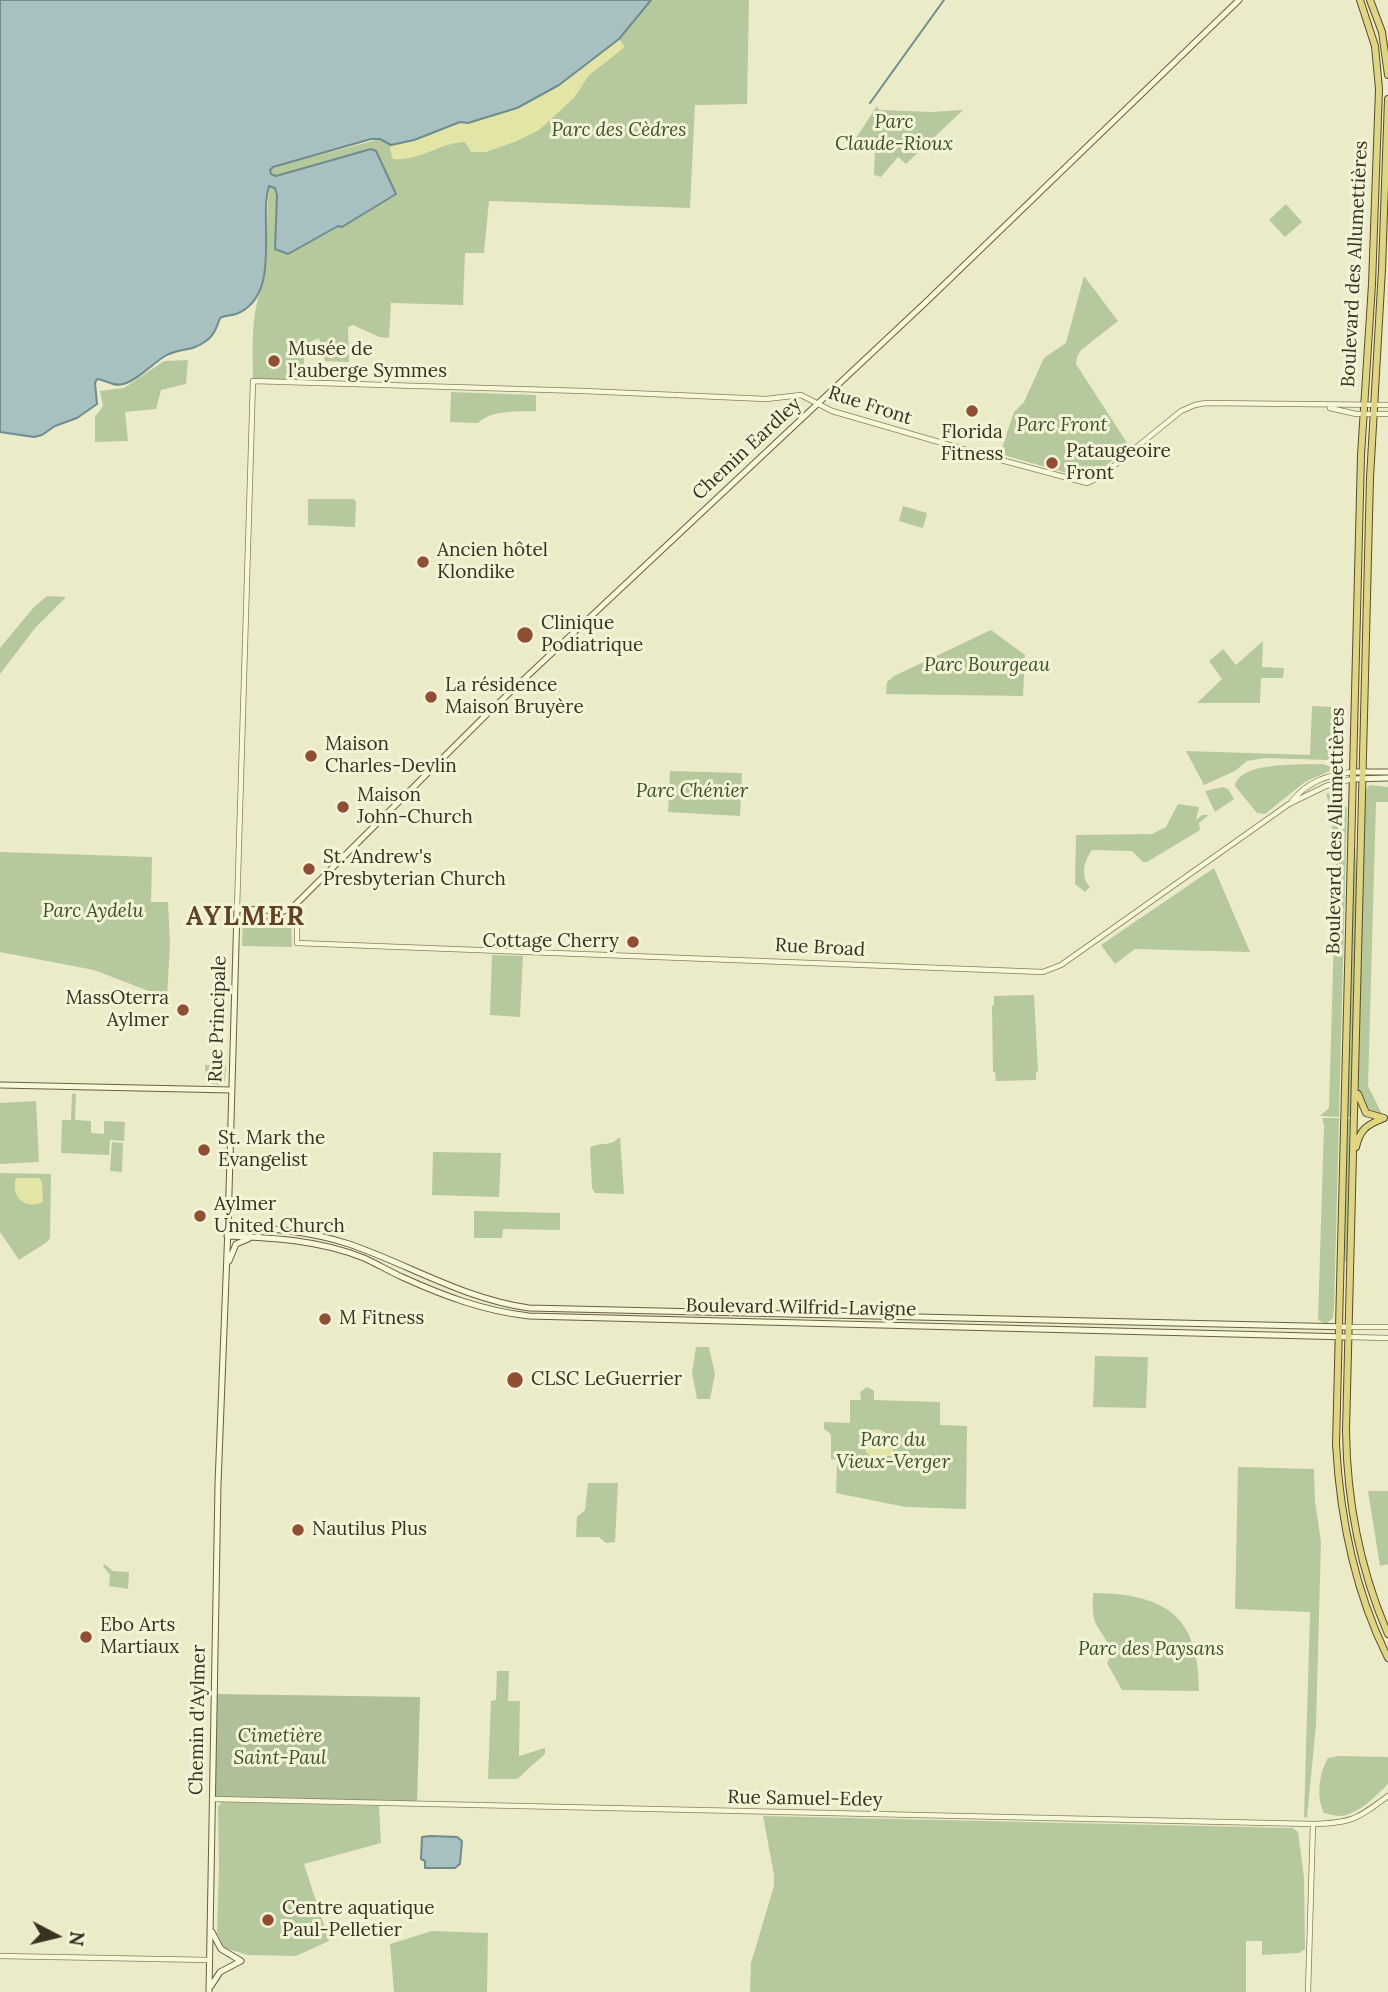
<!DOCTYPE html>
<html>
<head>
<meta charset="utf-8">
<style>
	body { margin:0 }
	#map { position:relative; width:1388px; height:1992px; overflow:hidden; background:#ebebc8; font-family:Lora,serif }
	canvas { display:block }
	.north { position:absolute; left:21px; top:1901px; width:70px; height:70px; -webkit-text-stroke:5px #f3f3d7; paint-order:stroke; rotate:97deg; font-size:19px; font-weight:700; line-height:28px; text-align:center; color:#373221 }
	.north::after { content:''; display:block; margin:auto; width:24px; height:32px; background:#373221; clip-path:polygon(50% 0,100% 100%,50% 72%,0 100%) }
</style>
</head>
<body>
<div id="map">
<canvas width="1388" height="1992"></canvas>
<div class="north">N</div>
</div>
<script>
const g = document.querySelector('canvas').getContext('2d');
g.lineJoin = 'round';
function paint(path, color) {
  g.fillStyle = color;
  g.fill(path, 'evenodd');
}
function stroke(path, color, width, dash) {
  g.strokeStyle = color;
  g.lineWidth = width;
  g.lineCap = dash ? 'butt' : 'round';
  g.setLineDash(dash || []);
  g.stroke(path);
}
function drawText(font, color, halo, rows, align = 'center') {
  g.font = font + ' Lora,serif';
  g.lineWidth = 6;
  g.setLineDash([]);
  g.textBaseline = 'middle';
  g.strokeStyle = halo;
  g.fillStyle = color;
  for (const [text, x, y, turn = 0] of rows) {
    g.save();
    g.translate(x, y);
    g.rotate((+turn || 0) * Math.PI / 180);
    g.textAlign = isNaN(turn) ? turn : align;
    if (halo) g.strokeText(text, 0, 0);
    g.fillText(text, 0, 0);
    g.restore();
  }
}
paint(new Path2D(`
	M651,0H749L747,104L695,105L690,208L489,201L484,253H465L463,305L391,303L389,338L379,337L353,325L348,327L349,362L325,361L319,338L305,344L303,382L253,381C253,350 250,314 263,285L269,186L275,188L277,195L275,249L338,226H342L396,194L371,149L276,176L271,174L270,170L273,167L380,139L619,39Z
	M877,106L879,110L932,112L963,110L906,164L898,157L881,177L874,175L875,149L848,150Z
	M1286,204L1302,222L1285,237L1269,220Z
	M1084,276L1118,321L1081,350L1077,357L1076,364L1129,446L1092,478L1088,479L1000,454L1014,412L1024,402L1044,358L1066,343Z
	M188,360L186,384L161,390L156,409L125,412L128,441L95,442V417L103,406L100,391L124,388L164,361Z
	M451,392L536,395V411C517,412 493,409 478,423L450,422Z
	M308,499H354L356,502L355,527L308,525Z
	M903,506L927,513L923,528L899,521Z
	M47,596L66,597L36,627L0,674V648L34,607Z
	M991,630L1025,655L1023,696L886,694L887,682L894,676Z
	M1263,641L1262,667L1284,668L1283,678H1261L1260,703H1197L1222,679L1209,661L1223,649L1236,665Z
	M1312,706L1333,707L1332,752L1328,760L1265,758L1247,761L1235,771L1204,785L1186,751L1310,755Z
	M1323,764L1331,767L1332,770L1305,782L1265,814L1257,813L1235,786C1239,761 1302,765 1323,764Z
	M670,771L742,773L740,816L668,812Z
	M1370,785L1388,787V802H1376L1368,1086L1383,1116L1365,1111L1358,1087L1365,799L1367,788Z
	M1223,787L1228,789L1234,799L1215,812L1205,791Z
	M1338,790L1344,794L1345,807H1347L1339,1117L1320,1116L1329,1108L1336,865L1330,805L1326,794Z
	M1178,804L1199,807L1196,820L1202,815H1209L1199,823L1200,830L1147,862H1143L1132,851L1092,850C1084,861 1080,876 1090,887L1085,892L1075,884L1076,835L1152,834L1166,827Z
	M1353,846H1355L1357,881L1351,1117L1347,1116Z
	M0,852L152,857L151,902H168L170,943L167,998L94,970L0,952Z
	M1214,868L1250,952L1135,949L1115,964L1101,945Z
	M243,917L291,918L292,947L242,946Z
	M492,955L523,956L520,1017L490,1015Z
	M1034,995L1038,1071L1036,1072V1080L996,1081L995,1072H993L992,1006L994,1005V996Z
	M205,1065H226L225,1081L221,1085L206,1083Z
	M72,1094H76L75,1120L91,1121V1133L104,1134V1121L125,1122L124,1141L110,1140L109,1155L61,1153L62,1120H71Z
	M36,1101L39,1162L0,1164V1103Z
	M1322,1118H1339L1334,1309L1333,1318L1326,1324L1318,1320L1324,1125Z
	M1346,1119H1350L1347,1261H1345Z
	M620,1137L624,1194L595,1193L592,1188L590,1148C600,1141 609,1148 620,1137Z
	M112,1142L123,1143L122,1172L110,1171Z
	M433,1152L501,1153L499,1197L432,1195Z
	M0,1173L51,1174L50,1238L47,1242L19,1260L0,1232Z
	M474,1211L560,1213V1230L503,1229L502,1238H474Z
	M696,1347H709L715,1374L710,1399H697L692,1373Z
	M1095,1356L1148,1357L1146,1408L1093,1407Z
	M867,1387L874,1391V1400L940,1402V1425L967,1426L966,1509L906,1507L836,1493L837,1460L831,1459V1434L824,1429V1422L850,1423V1400H861L860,1392Z
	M1238,1467L1314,1469L1315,1501L1321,1542L1316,1724L1307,1818L1304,1817L1310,1612L1235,1609Z
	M588,1483H618L615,1542L606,1543L599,1537H576L577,1517L585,1510Z
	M1368,1491H1388V1564L1380,1566Z
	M104,1564L113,1571L129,1572L128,1589L109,1586L110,1575L103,1566Z
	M1093,1593C1164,1594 1199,1614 1199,1691L1122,1690L1107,1663C1117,1649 1101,1635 1095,1622C1092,1613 1093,1603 1093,1593Z
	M497,1671H509L508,1701H520L519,1756L545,1748V1754L517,1779H488L491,1701L496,1700Z
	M1339,1756L1388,1757V1784C1376,1796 1359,1814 1341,1816C1336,1816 1329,1814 1324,1813C1316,1797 1319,1773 1328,1758Z
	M221,1802L379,1806L381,1843L304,1864L329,1941L296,1956L248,1955L225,1948L217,1933L219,1866L218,1807Z
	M763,1816L1293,1828L1298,1832L1304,1877L1305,1949L1299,1953L1262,1955V1941H1246V1992H750L751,1963L774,1886V1875Z
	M432,1931L488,1933L487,1992H394L390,1944Z`), '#b6c99c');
paint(new Path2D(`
	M619,39L625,47L589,75L574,98L539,130L517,141L486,152H471L465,142C442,142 418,162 393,159L390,149L391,145L428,136L460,122L468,123L517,108L559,85Z
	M16,1178H39L42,1182L43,1202C25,1210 10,1197 16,1178Z
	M877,1429C890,1432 896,1443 892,1456H870L866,1452L865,1432Z`), '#e3e5a7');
paint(new Path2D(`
	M213,1694L420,1697L417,1804L212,1799Z`), '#afbf9a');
const water = new Path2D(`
	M0,0H651L619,39L559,85L517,108L468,123L460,122L414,140L391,145L380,139H371L273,167L270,170L271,174L276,176L371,149L376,151L396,194L342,227L338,226L288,254L275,249L277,195L275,188L269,186C258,222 283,296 236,314C231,316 225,315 220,318C217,326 214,336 206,341C192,352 178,348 165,356C152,364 138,380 123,384C113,387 107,380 97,379L95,383L97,404L77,418L55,426L42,435L34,437L0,432Z
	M430,1836L457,1837L462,1841L460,1864L455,1868H425V1861L421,1859L422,1837Z`);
paint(water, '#a8c0c0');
stroke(water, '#6f8c8e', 2);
stroke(new Path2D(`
	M870,103L944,0`), '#6f8c8e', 2);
const tertiary = new Path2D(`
	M1330,408L1356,414H1388
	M1292,801C1308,781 1328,775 1352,772
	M293,907L297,915V943L1043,972L1061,965L1289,804L1326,786L1352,779
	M237,909L253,381L584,391L766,399L801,395L832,411L1001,460L1087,483L1100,477L1181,411L1195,405L1206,403L1388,405
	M1349,1327H1388
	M1349,1337L1388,1338
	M212,1799L1313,1824C1352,1823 1357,1819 1388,1796
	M0,1956L209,1960
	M1308,1992L1313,1824`);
const secondary = new Path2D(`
	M1352,772H1388
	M1352,779L1388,778
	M0,1085L232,1090
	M228,1227C270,1228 309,1231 349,1244C410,1265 464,1299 529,1308L1349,1327
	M227,1236C275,1238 319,1240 364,1258C377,1264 389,1271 402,1277C444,1296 484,1311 529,1316L1349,1337
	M229,1261L236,1244L248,1239
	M212,1932L221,1949L241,1961
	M211,1986L220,1972L241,1961
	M209,1992L218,1484L228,1227L237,909L284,911L293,907L488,713L925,303L1239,0`);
const trunk = new Path2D(`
	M1360,0L1375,46L1379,89L1372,284L1361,455L1336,1444C1340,1518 1355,1592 1388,1658
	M1370,0L1382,32L1388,75
	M1388,99L1382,269L1370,478L1346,1431C1347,1501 1360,1570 1388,1634
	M1358,1094L1366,1113L1384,1118
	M1356,1147C1360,1130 1366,1125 1382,1119`);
stroke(tertiary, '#867f5e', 6);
stroke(secondary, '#686041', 7);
stroke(trunk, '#544c32', 8);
stroke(tertiary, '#f7f7da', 4.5);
stroke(secondary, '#f7f7da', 5);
stroke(trunk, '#e0d681', 6);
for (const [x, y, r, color] of [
	[274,361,7,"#914e32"],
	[972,411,7,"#914e32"],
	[1052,463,7,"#914e32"],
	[423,562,7,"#914e32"],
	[525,635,9,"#914e32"],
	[431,697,7,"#914e32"],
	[311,756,7,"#914e32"],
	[343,807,7,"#914e32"],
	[309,869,7,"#914e32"],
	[633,942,7,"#914e32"],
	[183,1010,7,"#914e32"],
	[204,1150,7,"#914e32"],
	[200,1216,7,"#914e32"],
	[325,1319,7,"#914e32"],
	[515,1380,9,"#914e32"],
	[298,1530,7,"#914e32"],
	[86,1637,7,"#914e32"],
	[268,1920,7,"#914e32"]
]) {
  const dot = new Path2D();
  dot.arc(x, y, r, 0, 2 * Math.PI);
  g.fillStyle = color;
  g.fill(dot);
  stroke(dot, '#f3f3d7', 2.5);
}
drawText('italic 19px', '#3b5229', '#f3f3d7', [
	["Parc",894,123],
	["Claude-Rioux",894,145],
	["Parc des Cèdres",619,131],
	["Parc Front",1062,426],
	["Parc Bourgeau",987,666],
	["Parc Chénier",692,792],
	["Parc Aydelu",93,912],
	["Parc du",893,1441],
	["Vieux-Verger",893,1463],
	["Parc des Paysans",1151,1650],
	["Cimetière",280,1737],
	["Saint-Paul",280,1759]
]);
drawText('19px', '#373221', '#f3f3d7', [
	["Boulevard des Allumettières",1355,264,-87],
	["Rue Front",870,406,18],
	["Chemin Eardley",747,449,-43],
	["Boulevard des Allumettières",1336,831,-89],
	["Rue Broad",820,948,3],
	["Rue Principale",218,1019,-88],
	["Boulevard Wilfrid-Lavigne",801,1308,1],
	["Chemin d'Aylmer",198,1720,-89],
	["Rue Samuel-Edey",805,1799,1]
]);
drawText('19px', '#373221', '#f3f3d7', [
	["Musée de",288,350],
	["l'auberge Symmes",288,372],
	["Florida",972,433,"center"],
	["Fitness",972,455,"center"],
	["Pataugeoire",1066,452],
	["Front",1066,474],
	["Ancien hôtel",437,551],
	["Klondike",437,573],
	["Clinique",541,624],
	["Podiatrique",541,646],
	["La résidence",445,686],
	["Maison Bruyère",445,708],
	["Maison",325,745],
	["Charles-Devlin",325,767],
	["Maison",357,796],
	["John-Church",357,818],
	["St. Andrew's",323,858],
	["Presbyterian Church",323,880],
	["Cottage Cherry",619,942,"right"],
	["MassOterra",169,999,"right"],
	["Aylmer",169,1021,"right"],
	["St. Mark the",218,1139],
	["Evangelist",218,1161],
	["Aylmer",214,1205],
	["United Church",214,1227],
	["M Fitness",339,1319],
	["CLSC LeGuerrier",531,1380],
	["Nautilus Plus",312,1530],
	["Ebo Arts",100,1626],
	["Martiaux",100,1648],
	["Centre aquatique",282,1909],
	["Paul-Pelletier",282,1931]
], 'left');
g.letterSpacing = '2px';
drawText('bold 26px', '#614323', '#f3f3d7', [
	["AYLMER",246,918]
]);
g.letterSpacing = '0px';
</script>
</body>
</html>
